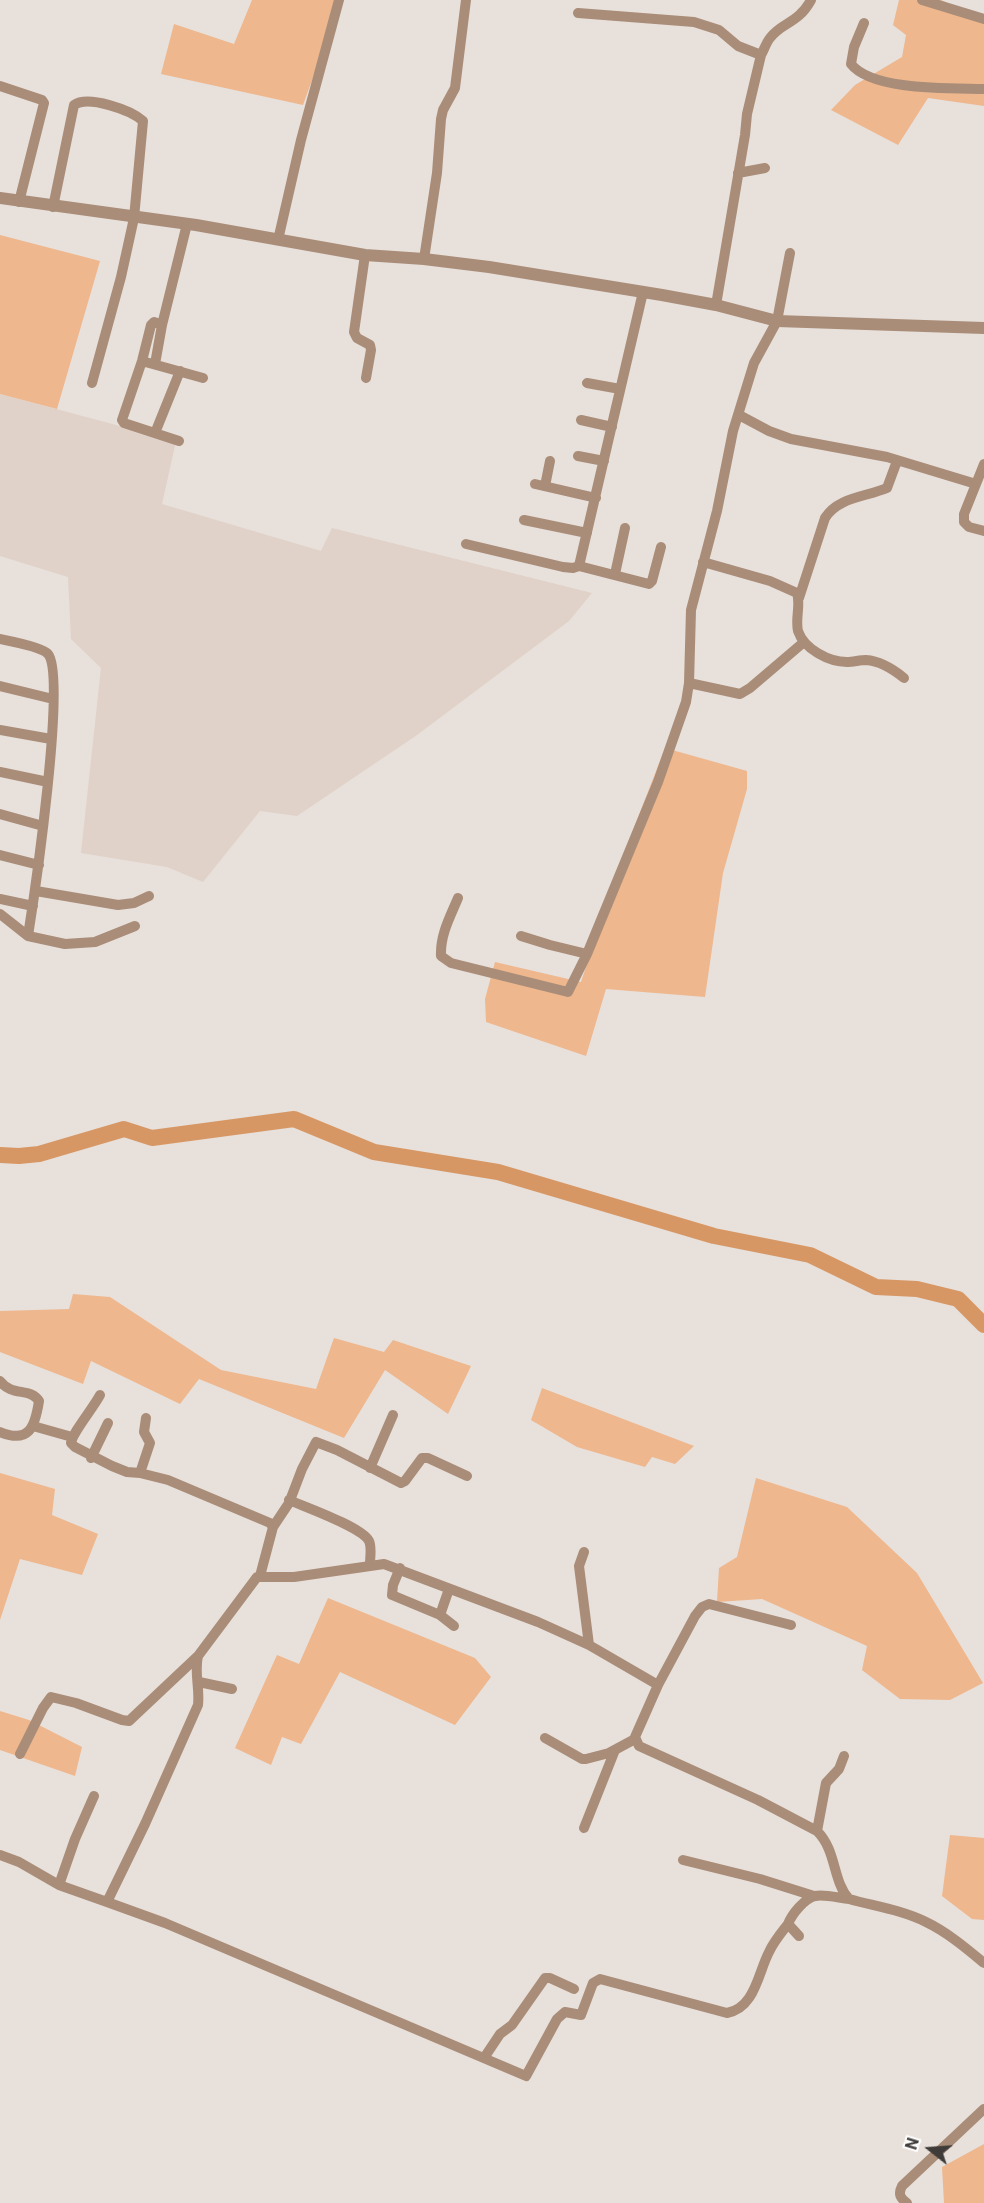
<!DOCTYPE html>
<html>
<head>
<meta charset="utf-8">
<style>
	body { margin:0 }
	#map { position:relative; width:984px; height:2203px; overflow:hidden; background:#e8e0db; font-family:Roboto,sans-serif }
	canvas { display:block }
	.north { position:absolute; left:900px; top:2119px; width:60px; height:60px; -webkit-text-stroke:4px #fff; paint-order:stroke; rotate:287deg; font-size:16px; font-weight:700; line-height:24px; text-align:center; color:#3e3b39 }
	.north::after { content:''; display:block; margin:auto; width:21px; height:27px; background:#3e3b39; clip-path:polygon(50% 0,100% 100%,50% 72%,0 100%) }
</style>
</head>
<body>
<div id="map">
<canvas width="984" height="2203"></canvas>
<div class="north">N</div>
</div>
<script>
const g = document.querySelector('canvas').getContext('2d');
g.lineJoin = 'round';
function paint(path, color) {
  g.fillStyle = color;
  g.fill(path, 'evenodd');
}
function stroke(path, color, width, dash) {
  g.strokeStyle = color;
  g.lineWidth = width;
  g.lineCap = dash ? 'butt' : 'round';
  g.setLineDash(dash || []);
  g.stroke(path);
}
paint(new Path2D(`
	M0,394L176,441L162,504L321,551L332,528L592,593L569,621L417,735L297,816L260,811L203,882L167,867L81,853L101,668L71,639L68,577L0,556Z`), '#e0d2c8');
paint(new Path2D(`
	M252,0H336L329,33L303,105L161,74L174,24L234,44Z
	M899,0H941L984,20V106L928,98L898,145L831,110L855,85L902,57L906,35L893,25Z
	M0,235L100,261L57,409L0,394Z
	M665,748L747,771V789L723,873L705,997L606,989L586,1056L486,1022L485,999L495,962L581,982L621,861Z
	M73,1294L110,1297L221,1370L316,1389L334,1338L384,1352L393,1340L471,1366L448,1414L385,1370L344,1438L199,1379L180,1404L91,1361L83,1384L0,1352V1311L69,1309Z
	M542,1388L694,1446L675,1464L652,1457L645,1467L577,1447L531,1420Z
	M0,1473L55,1489L52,1515L98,1534L82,1575L20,1559L0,1620Z
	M756,1478L847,1507L917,1573L983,1683L950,1700L900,1699L862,1670L867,1646L762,1599L717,1602L719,1568L737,1557Z
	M328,1598L475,1658L491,1677L455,1725L340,1672L301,1744L282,1737L271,1765L235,1748L277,1655L299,1664Z
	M0,1711L29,1720L82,1747L75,1776L0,1750Z
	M950,1835L984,1838V1920L972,1919L942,1896Z
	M984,2144V2203H944L942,2167Z`), '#eeb78d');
stroke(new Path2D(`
	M0,1155L19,1156L39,1154L124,1129L152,1138L294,1119L374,1152L498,1172L714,1236L810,1255L876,1287L917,1289L958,1299L984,1325`), '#d79764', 16);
stroke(new Path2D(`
	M922,0L984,19
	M578,13L694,22L719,30L738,46L761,55L747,114L745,135L716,305
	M864,23L854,47L851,64C872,91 951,88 984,89
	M761,55C764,50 766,43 770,38C782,22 798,24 811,0
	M0,86L42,100L44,103L19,202
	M738,173L765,168
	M53,207L74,105C88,95 131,110 143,121L134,218L121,277L92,383
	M278,240L301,140L339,0
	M365,255L354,332L357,338L370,345L371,350L366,378
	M424,259L437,173L441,119L443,110L455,88L466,0
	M142,361L203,378
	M155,364L162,325
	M587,383L620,389
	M739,415L769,431L791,439L887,457L976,484
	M581,420L612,427
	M155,433L180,371
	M179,441L124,423L122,420L142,361L151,325L154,322L162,325L187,224
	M578,456L604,461
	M984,464L964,514V522L969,527L984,531
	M535,484L596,498
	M545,486L550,461
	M524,520L587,533
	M466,544L563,567L573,568L579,566L643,292
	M703,562L770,581L797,593C801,605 795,618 798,631C804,649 829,662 847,662C853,662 860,660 866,660C881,661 893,669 904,678
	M579,566L649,584L652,581L661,547
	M615,574L625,528
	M799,598L825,518C838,497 866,497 887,488L897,461
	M0,639C10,641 42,647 48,654C67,675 34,898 28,936
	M689,683L740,694L750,688L804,642
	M0,686L53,699
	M0,730L51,739
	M0,772L48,782
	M0,814L43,826
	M0,855L39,865
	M36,891L118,905L134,903L149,896
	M458,898C450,917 440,935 441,956L451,963L568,992L587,954
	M0,899L33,906
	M0,914L28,936L65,944L95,942L135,926
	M521,936L550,945L587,954L658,782L686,702L689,683L691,610L717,511L733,431L754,363L777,321L790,253
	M0,1381C12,1397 30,1387 39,1401C35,1427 29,1444 0,1432
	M100,1395C94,1407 72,1433 71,1443L75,1447L112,1466L127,1472L140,1473L168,1480L270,1523L273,1527L260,1576
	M33,1426L72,1437
	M91,1458L108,1423
	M370,1468L393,1415
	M140,1473L150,1443L144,1432L146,1418
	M289,1500C305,1507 362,1527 369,1541C372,1547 370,1557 370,1564
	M273,1527L289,1503L302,1469L316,1442L337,1450L401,1483L405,1481L422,1458H428L467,1476
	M584,1552L579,1566L589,1645
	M400,1568L393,1585L392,1595L440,1615
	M449,1589L440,1615L454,1626
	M199,1682L232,1689
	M658,1685L695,1616L702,1607L709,1604L791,1625
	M545,1738L582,1759H586L609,1753L635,1739
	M20,1754L43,1708L51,1697L76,1703L122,1720L129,1721L198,1656
	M584,1828L615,1750
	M817,1831L826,1783L839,1769L844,1756
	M0,1855L19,1862L59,1885L107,1902L145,1824L198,1705C200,1689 194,1672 198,1656L257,1577H294L384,1564L538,1622L589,1645L658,1685L635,1737L639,1746L758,1800L817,1831C837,1851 832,1880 849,1899C874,1906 902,1910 926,1922C947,1932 966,1948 984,1963
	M683,1860L760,1879L814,1896
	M59,1885L75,1839L94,1796
	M107,1902L165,1923L526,2076L557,2019L565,2012L581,2015L593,1983L600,1979L727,2013C755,2008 758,1973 769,1952C774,1941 781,1933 788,1924
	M799,1936L788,1924C792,1914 804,1899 815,1896C824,1894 839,1898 849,1899
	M484,2058L500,2034L512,2025L545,1978H550L574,1989
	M907,2203C900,2198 898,2194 902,2186L984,2109`), '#a98d78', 10);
stroke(new Path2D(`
	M0,198L196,225L365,255L424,259L489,267L662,295L716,305L777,321L984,328`), '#a98d78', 12);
</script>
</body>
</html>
